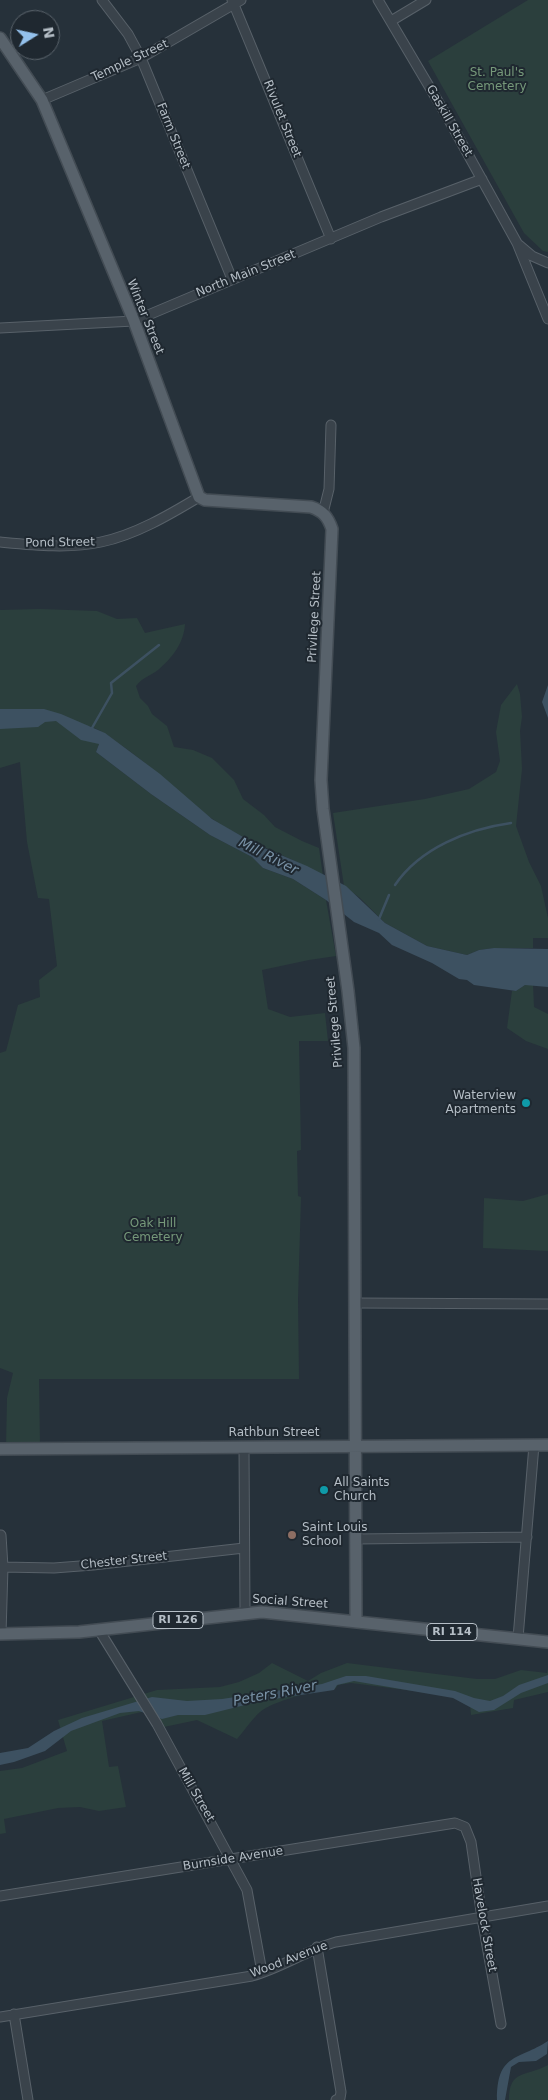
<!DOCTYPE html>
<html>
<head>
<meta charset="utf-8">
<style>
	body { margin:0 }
	#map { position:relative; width:548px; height:2100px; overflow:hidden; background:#26313a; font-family:"DejaVu Sans",sans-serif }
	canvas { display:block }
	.north { position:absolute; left:10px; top:10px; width:50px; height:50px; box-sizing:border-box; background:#1f2830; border:1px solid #5b646c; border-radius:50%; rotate:80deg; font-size:14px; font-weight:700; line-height:20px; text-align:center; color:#b5bec6 }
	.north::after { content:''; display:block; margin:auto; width:18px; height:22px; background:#94c1ec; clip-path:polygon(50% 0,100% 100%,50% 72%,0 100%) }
</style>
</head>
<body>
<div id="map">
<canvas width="548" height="2100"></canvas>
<div class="north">N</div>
</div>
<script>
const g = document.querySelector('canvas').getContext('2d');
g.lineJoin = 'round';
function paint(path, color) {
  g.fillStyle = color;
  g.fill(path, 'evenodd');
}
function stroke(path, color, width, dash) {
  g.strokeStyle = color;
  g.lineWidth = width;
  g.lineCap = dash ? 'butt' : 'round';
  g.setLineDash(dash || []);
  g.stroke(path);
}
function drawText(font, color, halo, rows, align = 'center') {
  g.font = font + ' "DejaVu Sans",sans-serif';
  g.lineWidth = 4;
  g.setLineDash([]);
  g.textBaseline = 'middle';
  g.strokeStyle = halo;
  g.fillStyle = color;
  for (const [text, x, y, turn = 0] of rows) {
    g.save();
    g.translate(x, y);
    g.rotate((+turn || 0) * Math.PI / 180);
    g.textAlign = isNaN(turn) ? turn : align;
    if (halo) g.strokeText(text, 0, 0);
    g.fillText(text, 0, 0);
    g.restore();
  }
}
paint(new Path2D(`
	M528,0H548V252L543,251L524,233L428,61Z
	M40,609L97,611L117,619L137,618L145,633L185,624C184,643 172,658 158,670C149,677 144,676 136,686L140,698L148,706L152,714L167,726L174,747L193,750L212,758L234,780L243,799L264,815L275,827L302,841L319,848L323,876C286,854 245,842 211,818C181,797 157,771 128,750C115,741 104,731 89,726L99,744L96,752L151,794L210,835L252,857L263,868L293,879L326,900L336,956L309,960L262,970L268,1009L290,1017L325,1013L328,1041H299L301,1150L297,1151L298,1196L301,1197L298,1299L299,1379H39L40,1446L6,1448L7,1398L13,1373L0,1368V1053L6,1051L18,1005L40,997L39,980L57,966L49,899L38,898L27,842L20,762L0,768V610Z
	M517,684L520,694L522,717L520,731L522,769L516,826L529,862L541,886L548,918V938H533V948H494L479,950L467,955L427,946L385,923L360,898L344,886L333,813L425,799L469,789L496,772L500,761L496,732L501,705Z
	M533,984L534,1007L548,1014V1049L526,1041L507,1028L512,991H516L525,985Z
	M548,1194V1251L483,1248L484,1198L523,1201Z
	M272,1663L308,1681L321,1673L347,1663L477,1679H495L521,1670L547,1673L548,1668V1692L514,1700L513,1708L471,1715L470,1704L454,1696L351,1683L338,1685L335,1689C319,1688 271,1702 260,1712C252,1719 245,1730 237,1739L197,1720L159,1728L146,1711L102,1721L109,1767L118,1766L126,1807L99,1811L80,1807L58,1808L4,1819L6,1833L0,1834V1771L22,1768L67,1751L58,1720L157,1690L220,1687L239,1682L259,1673Z
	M548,2065V2100H509C509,2069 526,2077 548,2065Z`), '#2b3f3d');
paint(new Path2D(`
	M548,685V718L542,702Z
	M0,709H44L61,714L105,733L160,774L212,819L257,845L307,866L346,886L385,923L427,946L467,955L479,950L494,948L548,949V987L525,985L516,991L474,985L467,980L459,979L432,963L392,945L379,933L354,922L326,900L293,879L263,868L252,857L210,835L151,794L96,752L99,744L81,740L56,721L45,722L38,727L0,729Z
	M548,1675V1683L521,1693L494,1710L479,1712L453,1698L354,1681L337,1685L334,1690L261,1701L205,1715H178L162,1719L139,1711L120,1713L71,1731L45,1751L14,1762L0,1765V1753L28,1748L54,1731L82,1718L152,1697L187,1701L222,1699L322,1684L346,1676H366L455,1691L474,1698L490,1701L503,1696L519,1685Z
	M548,2041L547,2054L536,2061L519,2062L511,2067L505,2100H497C497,2053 517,2061 548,2041Z`), '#3d5161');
stroke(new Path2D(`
	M92,728L112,693L111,683L159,645
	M395,885C420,848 468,829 511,823
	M379,919L389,895`), '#3d5161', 2.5);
const minor = new Path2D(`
	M102,0L128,34L141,58L232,279
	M232,0L331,239
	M378,0L449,120L517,243L548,319
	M391,21L426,0
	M42,100L141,58L241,0
	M519,245L532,256L548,263
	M0,328L134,321L381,217L482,179
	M323,513L329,489L331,425
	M0,542C32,545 69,549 101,542C135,535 169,515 199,497
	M355,1303L548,1304
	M244,1447L245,1612
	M1,1535L3,1567L1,1634
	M356,1539L527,1537
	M3,1567L54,1568L93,1565L244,1548
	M99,1630L157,1724L247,1890L262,1972
	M518,1638L534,1445
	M0,1896L455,1823L465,1827L471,1842L482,1918L501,2024
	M317,1947L341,2092L340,2098L336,2100
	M14,2014L28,2100
	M0,2017L252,1976C281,1968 307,1950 336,1942L548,1906`);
const major = new Path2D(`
	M0,38L42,100L134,321L199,497L205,500L311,507C323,511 328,517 332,529L321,780L323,809L348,991L354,1048L356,1622
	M0,1449L548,1445
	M0,1634L79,1632L262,1612L548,1642`);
stroke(minor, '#586169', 11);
stroke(major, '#434c54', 14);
stroke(minor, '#3a434b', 9);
stroke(major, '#58626b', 11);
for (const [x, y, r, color] of [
	[526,1103,5,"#0f9aa8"],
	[324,1490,5,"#0f9aa8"],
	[292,1535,5,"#8d6e63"]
]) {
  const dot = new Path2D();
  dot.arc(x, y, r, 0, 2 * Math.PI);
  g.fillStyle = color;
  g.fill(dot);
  stroke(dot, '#1f2830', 2);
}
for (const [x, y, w] of [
	[178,1620,50],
	[452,1632,50]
]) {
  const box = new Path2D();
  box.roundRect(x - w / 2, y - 8.5, w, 17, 4);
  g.fillStyle = '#1f2830';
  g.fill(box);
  stroke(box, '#b5bec6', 1);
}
drawText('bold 11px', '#b5bec6', null, [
	["RI 126",178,1620],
	["RI 114",452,1632]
]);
drawText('12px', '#b5bec6', '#1f2830', [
	["Temple Street",130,61,-25],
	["Rivulet Street",282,119,68],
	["Gaskill Street",449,121,60],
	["Farm Street",173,136,68],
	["North Main Street",246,274,-22],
	["Winter Street",145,317,68],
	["Pond Street",60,543,-1],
	["Privilege Street",315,617,-87],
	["Privilege Street",335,1022,-95],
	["Rathbun Street",274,1433],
	["Chester Street",124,1561,-6],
	["Social Street",290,1602,4],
	["Mill Street",196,1795,60],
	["Burnside Avenue",233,1859,-9],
	["Havelock Street",484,1925,80],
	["Wood Avenue",289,1960,-21]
]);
drawText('12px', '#76997a', '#1f2830', [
	["St. Paul's",497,73],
	["Cemetery",497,87],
	["Oak Hill",153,1224],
	["Cemetery",153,1238]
]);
drawText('12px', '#b5bec6', '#1f2830', [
	["Waterview",516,1096,"right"],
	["Apartments",516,1110,"right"],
	["All Saints",334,1483],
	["Church",334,1497],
	["Saint Louis",302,1528],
	["School",302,1542]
], 'left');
drawText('italic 14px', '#7992a6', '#1f2830', [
	["Mill River",268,857,27],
	["Peters River",275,1694,-11]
]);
</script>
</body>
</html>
